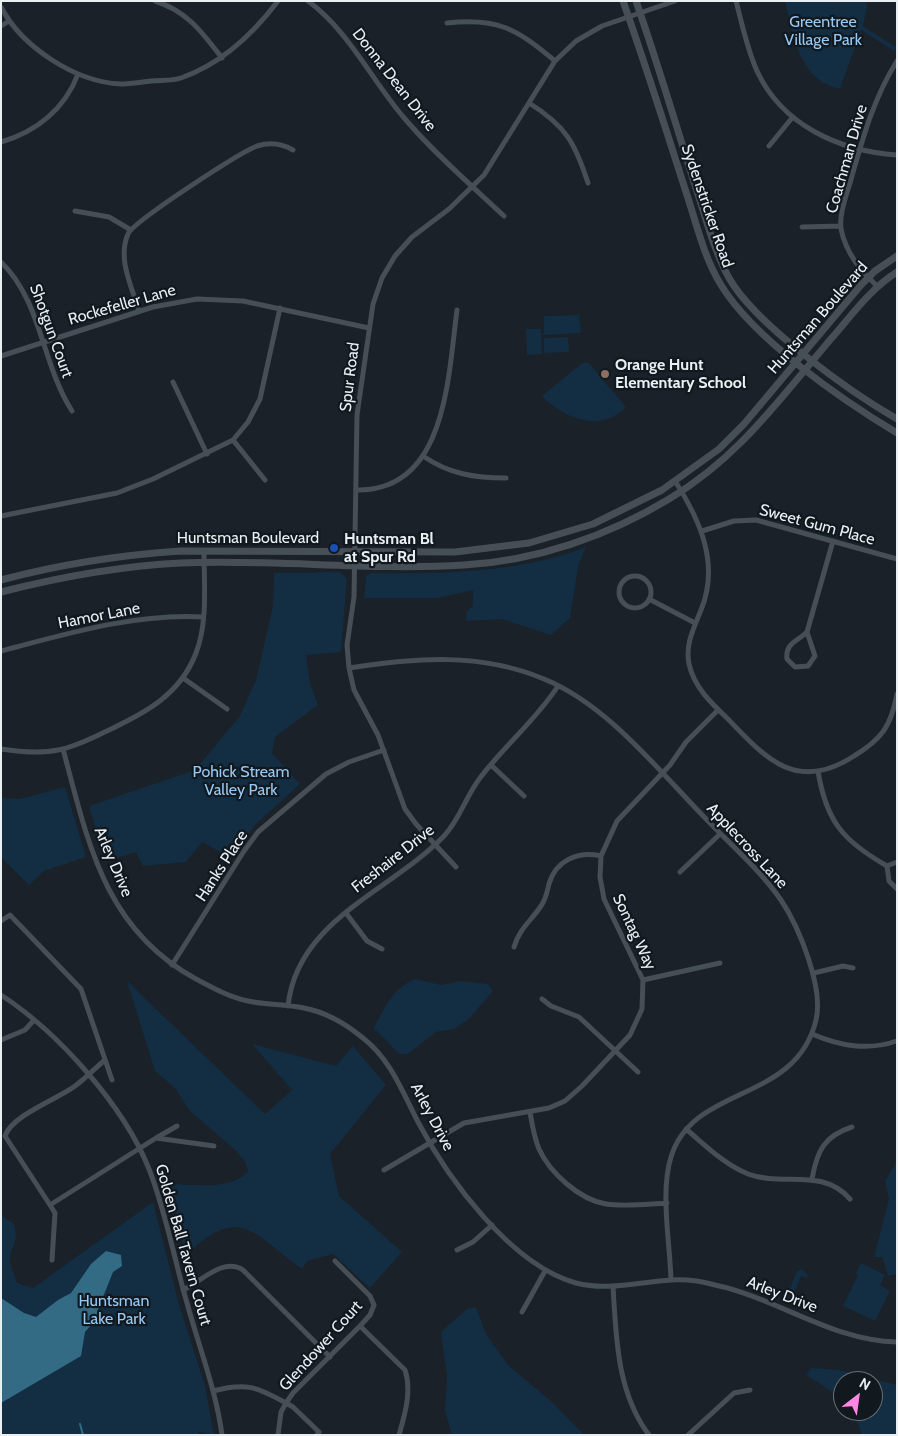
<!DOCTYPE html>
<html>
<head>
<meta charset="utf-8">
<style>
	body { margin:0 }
	#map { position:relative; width:898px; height:1436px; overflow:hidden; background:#1a2128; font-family:Cabin,sans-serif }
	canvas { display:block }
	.frame { position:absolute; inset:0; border:2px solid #eaeff4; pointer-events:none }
	.north { position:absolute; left:833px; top:1371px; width:50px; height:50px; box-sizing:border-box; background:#11181e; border:1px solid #686e74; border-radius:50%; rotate:30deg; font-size:14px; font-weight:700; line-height:20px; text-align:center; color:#eaeff4 }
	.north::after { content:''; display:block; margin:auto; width:18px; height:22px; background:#fc86e4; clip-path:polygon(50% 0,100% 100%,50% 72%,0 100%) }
</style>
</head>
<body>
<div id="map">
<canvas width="898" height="1436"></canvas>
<div class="frame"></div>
<div class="north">N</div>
</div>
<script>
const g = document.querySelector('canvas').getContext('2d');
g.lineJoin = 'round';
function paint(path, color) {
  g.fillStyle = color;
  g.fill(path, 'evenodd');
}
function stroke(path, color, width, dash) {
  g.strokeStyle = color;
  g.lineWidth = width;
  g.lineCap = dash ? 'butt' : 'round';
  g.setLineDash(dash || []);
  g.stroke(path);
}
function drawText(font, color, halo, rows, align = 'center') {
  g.font = font + ' Cabin,sans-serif';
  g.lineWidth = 4.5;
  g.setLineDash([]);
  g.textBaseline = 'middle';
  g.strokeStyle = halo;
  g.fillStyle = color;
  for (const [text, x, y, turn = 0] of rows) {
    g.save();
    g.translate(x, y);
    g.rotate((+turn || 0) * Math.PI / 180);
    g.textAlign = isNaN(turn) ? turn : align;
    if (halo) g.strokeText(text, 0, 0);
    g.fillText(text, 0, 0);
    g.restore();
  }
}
paint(new Path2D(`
	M785,1H868L863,26L896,47L894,51L861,30L840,89C834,87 827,85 822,82C797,65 791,28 785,1Z
	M579,315L581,333L544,335V316Z
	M526,329H541L542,354L527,355Z
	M568,337L569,352L544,353V338Z
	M582,363H589L626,407C601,433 564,419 542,396Z
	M586,547L578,567L570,618L551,635L502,619L466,621L467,611L473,606V590L438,598H364L366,576L371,573C444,574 517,573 586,547Z
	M340,572L347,579L341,652L306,655L310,683L318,705L275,737L272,753L300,784L255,825L231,858L202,842L186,862L143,866L136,852L106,861L89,806L195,770L240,716L256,680L273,606L274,573Z
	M65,787L86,857L44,871L29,885L1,857V798L20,799Z
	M415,979L441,985L460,981L488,984L493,991L469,1019L454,1029L436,1032L408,1054H399L374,1028C384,1008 393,988 415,979Z
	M127,981L265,1114L292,1090L252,1044L336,1066L353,1046L386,1085L330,1154L339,1196L402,1252L370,1288L333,1254L307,1261L302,1269C253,1234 241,1202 185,1256L169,1184C195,1184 228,1191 248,1172L246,1163L235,1150L189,1110L175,1088L155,1071Z
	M897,1161V1274L888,1276L882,1257H874L889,1199L885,1181Z
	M153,1202L179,1304L205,1386L214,1435L199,1432L198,1435H1V1215L14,1224C19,1246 12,1242 10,1259C10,1266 15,1276 17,1283L33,1288Z
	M861,1263L885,1275L880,1285L890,1291L875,1321L843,1306L858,1275L855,1274Z
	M802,1269L808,1275L807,1278L801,1276L793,1296L798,1301L797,1304L785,1300L797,1271Z
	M476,1307L486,1334L508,1365L552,1402L584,1435H452L445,1411L447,1376L441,1332L467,1309Z
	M811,1368L839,1370L897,1385V1435H862L853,1411H873V1381H843V1399L806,1375Z`), '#132d42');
paint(new Path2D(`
	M106,1251L121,1255L122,1266L113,1272L97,1312L99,1316L85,1332L81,1356L1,1403V1298L24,1313L36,1317L58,1300L71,1293L91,1264Z`), '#336b85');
stroke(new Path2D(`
	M80,1424L83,1435`), '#336b85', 2);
stroke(new Path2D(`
	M155,1C187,11 202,32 222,58
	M308,1C349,31 372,81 405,119C435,154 471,185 504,216
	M736,1C742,24 747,49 757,71C782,125 839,151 897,155
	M1,7C22,47 75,82 121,84C131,84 141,82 151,81C161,80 172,81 181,78C221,64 253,34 278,1
	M447,23C497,17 517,29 555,61
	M1,26L9,21
	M529,103C566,126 575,143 588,183
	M1,142C36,132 65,109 78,74
	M769,146L792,118
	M75,211L109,217L131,230
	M802,227L841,226
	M1,262C42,302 41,362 72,411
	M877,286C860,270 846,253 841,229C839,215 846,196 850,183C862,141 873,99 897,61
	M139,311C132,287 117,259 128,234C134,221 239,153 257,146C270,142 281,143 293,150
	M1,356L153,307L197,299L243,301L369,328
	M173,382L207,454
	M233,440L265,480
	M423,456C449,474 475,478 506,478
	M675,481C700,520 720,564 701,610C694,628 685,644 689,664C694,687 711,703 728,719C766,759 797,793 854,756C882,739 891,726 897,694
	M356,490C447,492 448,376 457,310
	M1,516L117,493L153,479L233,440L248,422L260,399L280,308
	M702,531L734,521L756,520L897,559
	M619 592a16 16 0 1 1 32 0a16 16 0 1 1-32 0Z
	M649,599L695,623
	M807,632L815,656L808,666L795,667L787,659C785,643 798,641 807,632Z
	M807,632L833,541
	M1,651C66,634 136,613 203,617
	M349,668C415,658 480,652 544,679C608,705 659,771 707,820C732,846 760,870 781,900C799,927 824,988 816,1020C796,1104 693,1084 671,1157C660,1192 670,1243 671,1280
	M183,678L227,709
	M1,749C20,752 39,754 58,750C75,747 92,738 107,731C145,713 180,695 196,653C208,622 204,584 204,551
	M63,749C88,842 104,929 196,979C213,988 229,997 248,1001C266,1005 285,1004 304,1008C325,1012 346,1024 363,1038C391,1060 402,1091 418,1122C448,1179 511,1265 576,1283C607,1291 639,1282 671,1280C685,1279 701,1281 715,1285C777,1298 832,1341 897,1342
	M491,765L524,796
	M818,771C826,821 843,841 887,866L889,881L897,889
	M887,866L897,862
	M456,867L416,824L405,809L378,735L354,690L349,668L347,645L354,597L357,415L373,304L382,278L395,256L412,237L449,209L484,175L555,61L576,41L602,26L675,1
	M680,872L720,834
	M346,913L367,941L382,949
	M1,921L10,915L81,989L112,1080
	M514,947C519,929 531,921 541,906C546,899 547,892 549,884C556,860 578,851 601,856
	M172,965L244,851L258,832L326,774L349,762L384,750
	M814,973L843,966L853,968
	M643,980L720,963
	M1,995C58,1032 124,1106 149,1169C166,1212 174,1259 187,1303C199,1347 216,1390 222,1435
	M542,999L551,1006L579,1017L638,1072
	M288,1006C297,920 391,891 444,836C460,819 466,796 480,778C504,746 536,720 558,686
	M812,1034C840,1046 867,1051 897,1041
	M1,1040L25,1030L34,1020
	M530,1112C532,1124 534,1137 539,1149C550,1173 580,1200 606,1204C626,1207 647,1204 667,1203
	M686,1129C705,1145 725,1165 748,1174C783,1187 822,1167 850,1199
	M156,1138L177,1126
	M384,1170L464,1123L549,1108L565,1101L582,1086L630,1035L642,1009L643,980L604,899L600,877L601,856L617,821L670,765L686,742L718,710
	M812,1179C817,1151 824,1136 852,1127
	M50,1205L5,1136C12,1115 58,1099 75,1086C86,1078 95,1068 105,1060
	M457,1250L473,1242L492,1225
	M52,1260L55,1213L50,1205L156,1138L214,1146
	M613,1286C616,1337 617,1393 649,1435
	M183,1290C202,1281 223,1257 243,1270L330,1357
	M522,1312L545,1271
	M360,1326L405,1370C412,1391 405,1414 399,1435
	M213,1391C246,1382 257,1387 286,1403L293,1393L360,1326L370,1315L374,1305L370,1296L335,1261
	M278,1435L281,1412L286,1403L293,1407L319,1432L317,1435
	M688,1435L734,1393L750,1390`), '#474f56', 5);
stroke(new Path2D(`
	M623,1C645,63 665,126 685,189C696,221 703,256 721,285C754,339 842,400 897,433
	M636,1C657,61 675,122 694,182C705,214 713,249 729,278C755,324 850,392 897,419
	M1,580C61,564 120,555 181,551L455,552L529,543L593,524L662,490L719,449L744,424L861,285L875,271L897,256
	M1,592C60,577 120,566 181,563C275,559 370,571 464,565C536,561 608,536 669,499C738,458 779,400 830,340C851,316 870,289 897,272`), '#474f56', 7);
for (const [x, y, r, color] of [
	[605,374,5,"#8d6e63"],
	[334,548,5,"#1a4fb4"]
]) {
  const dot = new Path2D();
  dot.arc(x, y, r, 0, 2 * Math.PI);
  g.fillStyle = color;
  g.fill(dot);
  stroke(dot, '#11181e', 2);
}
drawText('16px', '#97c9f5', '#11181e', [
	["Greentree",823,22],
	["Village Park",823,40],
	["Pohick Stream",241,772],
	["Valley Park",241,790],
	["Huntsman",114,1301],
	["Lake Park",114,1319]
]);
drawText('16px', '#eaeff4', '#11181e', [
	["Donna Dean Drive",394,80,52],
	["Coachman Drive",847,159,-74],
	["Sydenstricker Road",707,206,71],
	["Rockefeller Lane",122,305,-16],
	["Huntsman Boulevard",818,318,-49],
	["Shotgun Court",51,331,70],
	["Spur Road",350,377,-83],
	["Sweet Gum Place",817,525,15],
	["Huntsman Boulevard",248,538],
	["Hamor Lane",99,616,-11],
	["Applecross Lane",747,846,47],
	["Freshaire Drive",393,859,-38],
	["Arley Drive",113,862,67],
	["Hanks Place",222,866,-57],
	["Sontag Way",634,932,65],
	["Arley Drive",432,1117,62],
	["Golden Ball Tavern Court",183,1245,74],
	["Arley Drive",782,1295,21],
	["Glendower Court",321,1346,-48]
]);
drawText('bold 16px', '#eaeff4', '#11181e', [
	["Orange Hunt",615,365],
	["Elementary School",615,383],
	["Huntsman Bl",344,539],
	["at Spur Rd",344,557]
], 'left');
</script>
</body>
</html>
